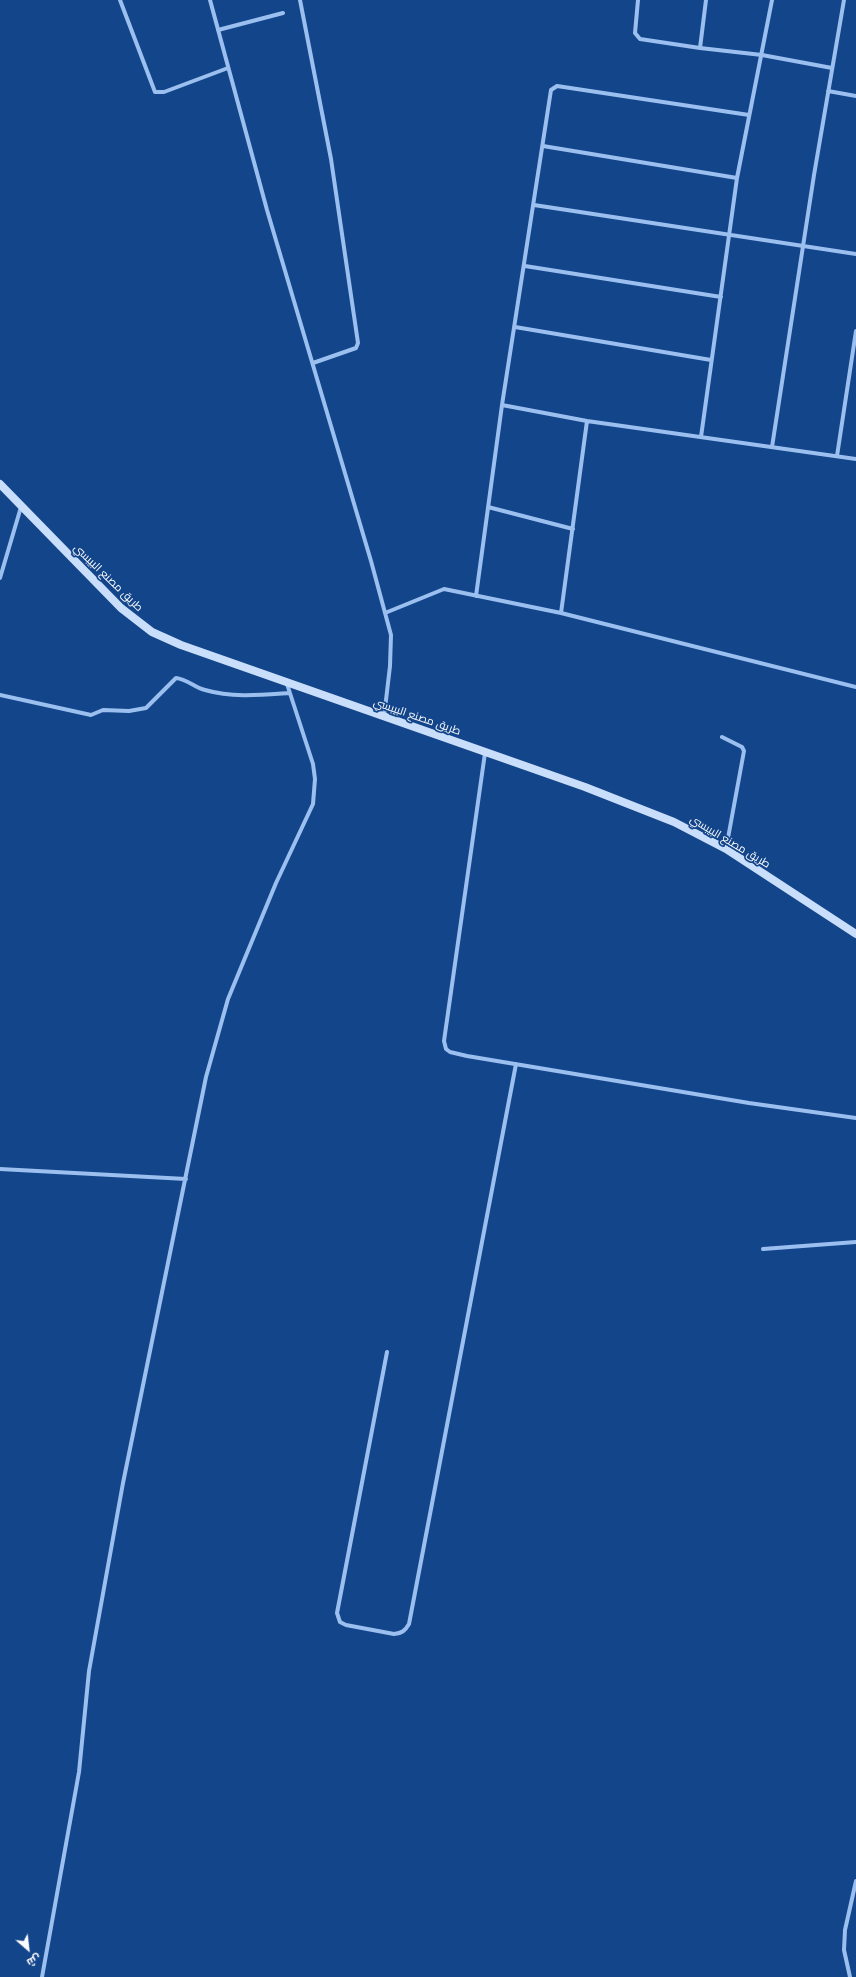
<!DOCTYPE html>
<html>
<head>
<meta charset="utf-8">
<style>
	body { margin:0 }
	#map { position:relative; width:856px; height:1977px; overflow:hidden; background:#13458b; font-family:"Fira Sans",Cairo,sans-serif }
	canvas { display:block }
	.north { position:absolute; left:8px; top:1929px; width:40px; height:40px; -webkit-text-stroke:3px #13458b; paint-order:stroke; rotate:152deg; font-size:11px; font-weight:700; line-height:16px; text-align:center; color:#fff }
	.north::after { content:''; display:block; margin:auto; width:14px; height:18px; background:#fff; clip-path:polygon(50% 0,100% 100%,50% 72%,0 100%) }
</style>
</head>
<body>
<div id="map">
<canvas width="856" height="1977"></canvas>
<div class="north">ش</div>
</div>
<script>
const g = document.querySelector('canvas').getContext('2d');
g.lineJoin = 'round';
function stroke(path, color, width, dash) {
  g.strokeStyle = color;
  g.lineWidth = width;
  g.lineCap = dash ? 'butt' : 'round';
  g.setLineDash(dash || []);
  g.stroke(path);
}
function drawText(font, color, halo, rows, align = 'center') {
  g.font = font + ' "Fira Sans",Cairo,sans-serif';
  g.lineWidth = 3.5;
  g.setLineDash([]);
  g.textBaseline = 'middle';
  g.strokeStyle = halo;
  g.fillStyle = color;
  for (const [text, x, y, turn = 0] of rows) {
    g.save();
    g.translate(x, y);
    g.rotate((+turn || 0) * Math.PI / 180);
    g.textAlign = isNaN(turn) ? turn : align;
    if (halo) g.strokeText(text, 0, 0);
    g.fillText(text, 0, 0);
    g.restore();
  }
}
stroke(new Path2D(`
	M120,0L155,92H164L228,68
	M210,0L267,210L371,561L391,635L390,666L384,717
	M300,0L331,159L358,343L356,348L313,363
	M638,0L635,33L640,39L700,48L762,55L832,68
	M218,30L283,13
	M700,48L706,0
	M828,91L856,96
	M543,146L737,178
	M534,205L856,254
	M525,266L721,297
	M515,327L711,360
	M502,405L587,421L856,459
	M701,437L737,178L772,0
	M772,447L814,175L844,0
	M837,456L856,331
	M488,507L573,529
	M0,578L21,507
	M476,596L502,405L551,90L557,86L749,115
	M385,613L444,589L561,613L856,687
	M561,613L587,421
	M0,695L91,715L103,710L129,711L146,708L176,678C187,679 195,688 205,690C233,698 261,695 289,693
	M722,737L742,747L744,751L726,849
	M485,753L444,1041L446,1049L450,1052L467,1056L749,1103L856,1118
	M0,1169L186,1179
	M763,1249L856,1242
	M387,1352L337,1613L340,1622L346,1625L394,1634C402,1633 405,1631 409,1624L516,1064
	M42,1977L79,1772L89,1671L123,1483L206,1077L228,999L276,883L313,804L315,779L313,764L287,684
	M850,1977L844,1950L845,1930L856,1881`), '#9bc0f0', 4);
stroke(new Path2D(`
	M0,484L121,608L152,632L181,645L585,787L674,822L726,849L856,934`), '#c9defb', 8);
drawText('11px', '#fff', '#13458b', [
	["طريق مصنع البيبسي",108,578,44],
	["طريق مصنع البيبسي",417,717,19],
	["طريق مصنع البيبسي",730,842,31]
]);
</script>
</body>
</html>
